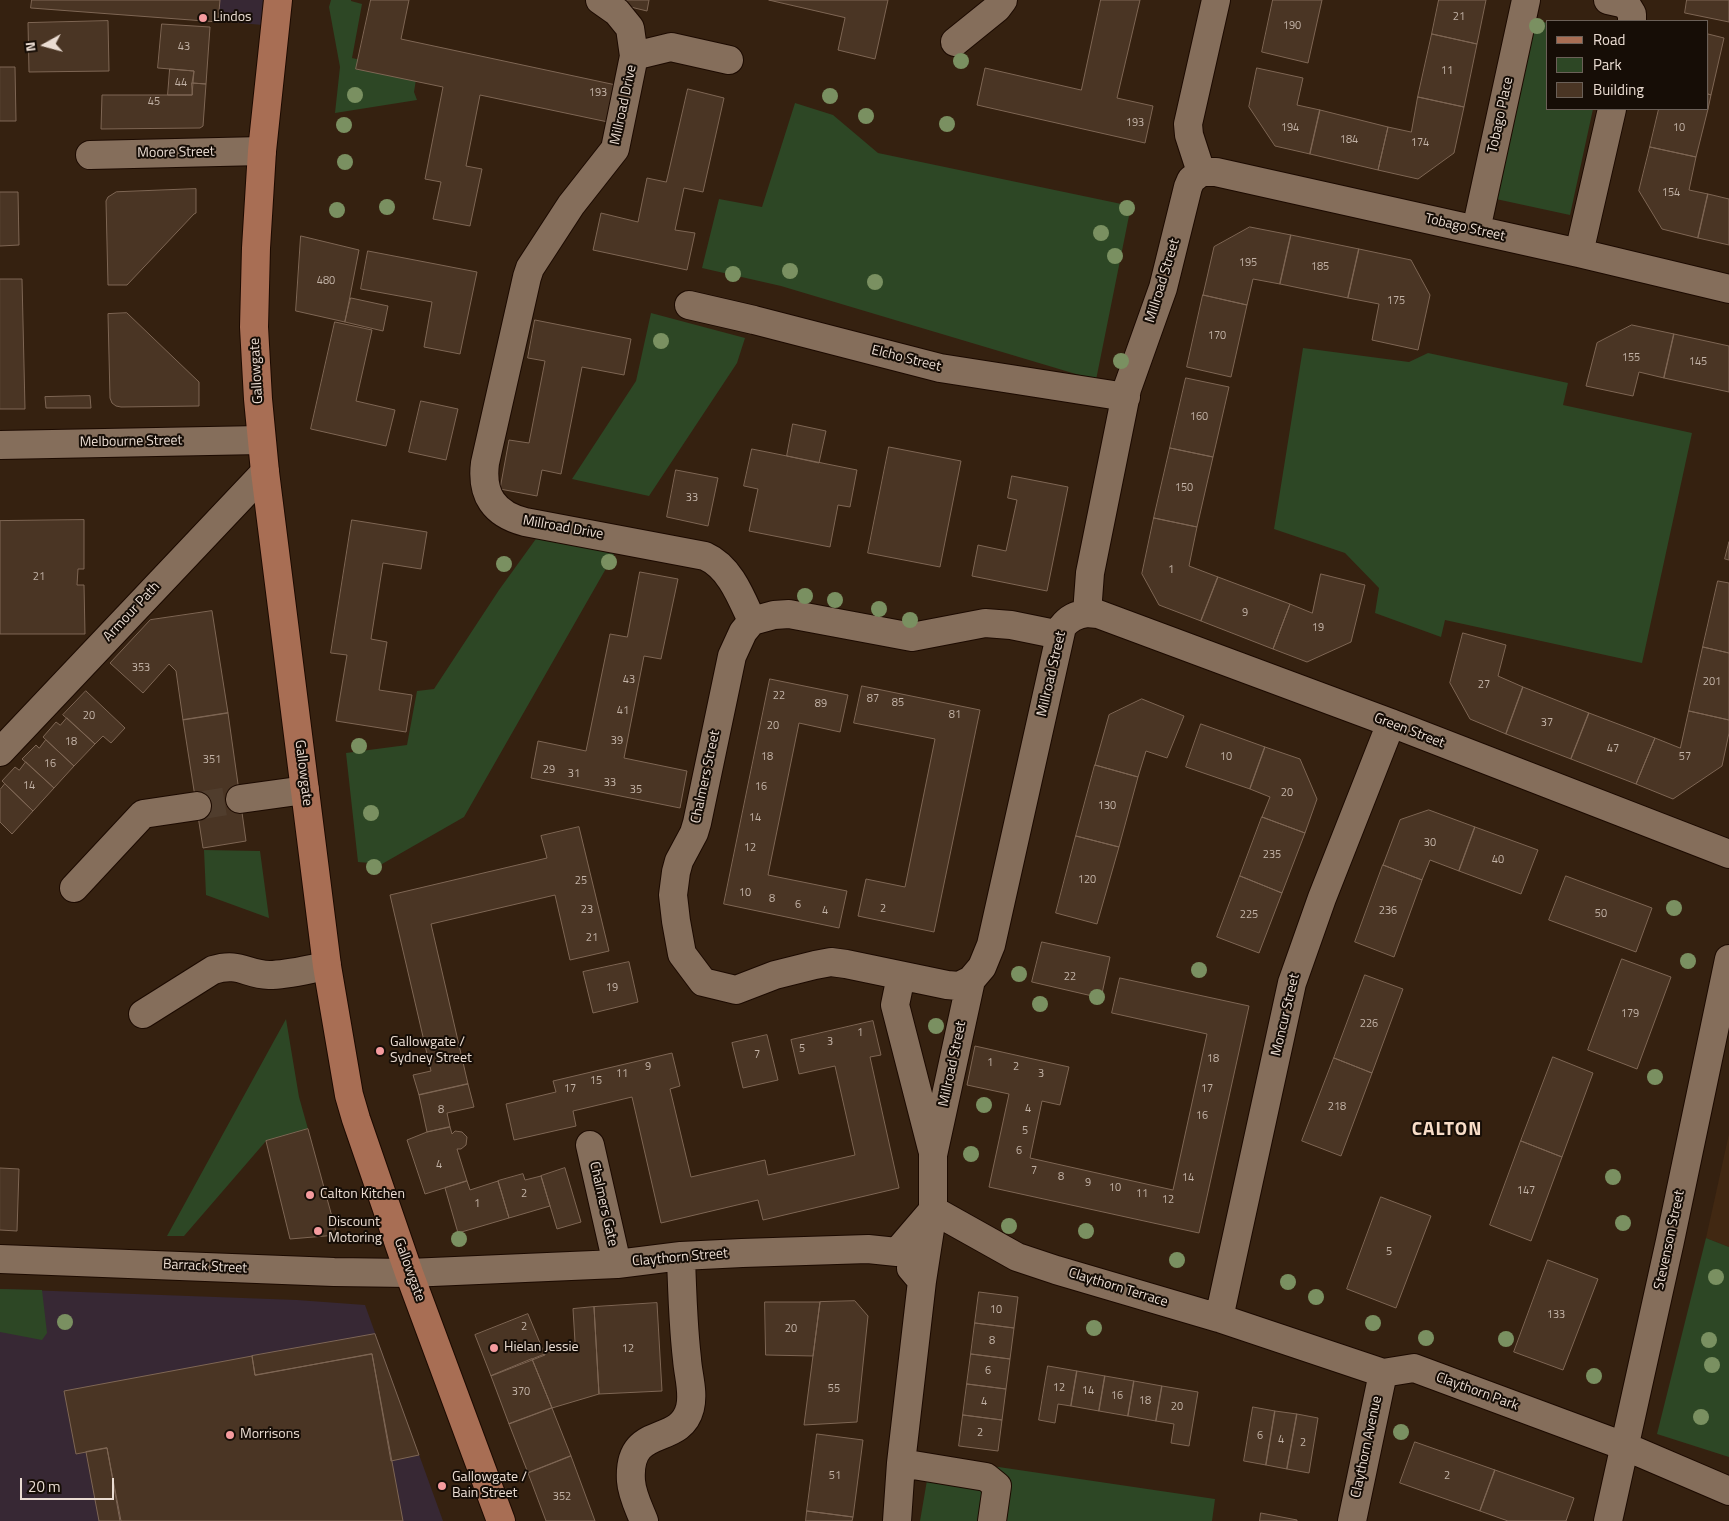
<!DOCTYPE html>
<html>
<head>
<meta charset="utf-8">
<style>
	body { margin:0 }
	#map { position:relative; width:1729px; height:1521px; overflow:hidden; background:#352110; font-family:"Titillium Web",sans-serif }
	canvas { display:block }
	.legend { position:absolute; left:1546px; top:20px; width:162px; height:90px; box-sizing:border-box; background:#160d06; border:1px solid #6b6058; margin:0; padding:6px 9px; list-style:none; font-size:15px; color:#eadcd2 }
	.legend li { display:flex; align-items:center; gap:10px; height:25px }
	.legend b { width:25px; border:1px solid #6b6058 }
	.north { position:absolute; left:20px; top:20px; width:50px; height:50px; -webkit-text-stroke:4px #160d06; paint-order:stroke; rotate:263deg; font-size:14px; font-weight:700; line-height:20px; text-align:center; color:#eadcd2 }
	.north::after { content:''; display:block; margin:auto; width:18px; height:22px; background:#eadcd2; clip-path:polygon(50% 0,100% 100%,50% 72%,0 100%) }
	.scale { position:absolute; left:20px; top:1478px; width:94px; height:22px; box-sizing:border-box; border:2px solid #eadcd2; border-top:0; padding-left:6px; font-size:15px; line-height:18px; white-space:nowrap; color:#eadcd2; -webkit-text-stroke:4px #160d06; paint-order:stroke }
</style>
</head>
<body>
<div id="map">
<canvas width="1729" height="1521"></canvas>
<ul class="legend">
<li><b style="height:6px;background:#a86e54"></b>Road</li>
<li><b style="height:14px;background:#2d4725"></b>Park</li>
<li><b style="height:14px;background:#4a3524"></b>Building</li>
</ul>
<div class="north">N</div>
<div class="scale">20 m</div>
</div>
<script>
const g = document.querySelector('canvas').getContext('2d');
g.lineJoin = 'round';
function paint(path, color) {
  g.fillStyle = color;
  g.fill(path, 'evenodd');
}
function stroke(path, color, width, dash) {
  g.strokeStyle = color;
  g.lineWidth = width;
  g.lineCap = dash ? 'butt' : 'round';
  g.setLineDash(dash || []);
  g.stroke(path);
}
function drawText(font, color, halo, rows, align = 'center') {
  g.font = font + ' "Titillium Web",sans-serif';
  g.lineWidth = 4;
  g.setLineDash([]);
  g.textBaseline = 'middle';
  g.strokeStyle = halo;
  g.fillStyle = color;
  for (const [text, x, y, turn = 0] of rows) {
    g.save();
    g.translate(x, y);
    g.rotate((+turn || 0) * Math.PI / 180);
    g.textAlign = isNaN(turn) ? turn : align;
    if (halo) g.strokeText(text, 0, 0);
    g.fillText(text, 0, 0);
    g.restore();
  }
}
paint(new Path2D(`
	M36,0H276L273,26L35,4Z
	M0,1289L297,1300L365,1305L443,1521H0Z`), '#372834');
paint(new Path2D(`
	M1729,1134V1247L1706,1238Z`), '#412812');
paint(new Path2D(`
	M331,0H351V1L362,4L352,58L417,73L414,92L417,100L335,113L340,67L329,7Z
	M1535,20L1548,23V109H1593L1570,215L1496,199Z
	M795,103L833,115L878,153L1131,206L1096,380L781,286L702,268L719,199L762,207Z
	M651,313L745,338L737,363L649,496L572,479L636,381Z
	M1303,348L1409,362L1428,353L1568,383L1563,405L1692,433L1642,663L1445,620L1441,637L1375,613L1379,588L1345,553L1274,529Z
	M538,536L616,551L464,817L382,864L358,862L346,753L407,745L417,691L434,689L499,590Z
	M204,850L260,851L269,918L206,895Z
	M286,1019L299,1097L308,1129L266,1141L184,1236H167Z
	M1706,1238L1729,1247V1457L1657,1434Z
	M0,1289L42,1290L47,1333L42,1340L0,1332Z
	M931,1457L1215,1499L1212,1521H920Z`), '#2d4725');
const building = new Path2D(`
	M32,0H220L218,22L31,8Z
	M371,0H409L401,39L616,85L608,122L480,95L466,166L482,169L470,226L433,219L441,182L425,179L443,87L356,69Z
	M610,0H649L647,11L610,2Z
	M769,0H888L875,59L838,50L845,18Z
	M1101,0H1140L1117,98L1153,106L1145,143L977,105L985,68L1081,90Z
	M1273,0H1322L1308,63L1262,52Z
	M1439,0H1486L1477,44L1432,34Z
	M1687,0H1729V22L1685,13Z
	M108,21L109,71L29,72L28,23Z
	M162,24L210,27L206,84L192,83L194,71L158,68Z
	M1432,34L1477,44L1464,107L1418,97Z
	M1708,34L1724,38L1711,95L1708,94Z
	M0,67H15L16,121H0Z
	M1257,68L1303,78L1297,105L1320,110L1310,154L1275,146L1249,107Z
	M170,69L194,71L192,95H168Z
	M192,83L206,84L203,126L200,128L101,129L102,95H192Z
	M688,89L724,98L703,192L684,188L675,230L695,233L687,270L593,250L601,213L638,222L647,178L666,182Z
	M1708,94L1711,95L1708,109Z
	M1418,97L1464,107L1454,153L1418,179L1378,170L1388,127L1411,132Z
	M1659,109H1708L1696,157L1650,147Z
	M1320,110L1388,127L1378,170L1310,154Z
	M1650,147L1696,157L1689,190L1708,194L1698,238L1662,229L1639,191Z
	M196,189V213L194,214L127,285H108L106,201L108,197L116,192Z
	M0,192H18L19,245L0,246Z
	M1708,194L1729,199V245L1698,238Z
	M1250,227L1291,235L1280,284L1253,279L1247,305L1203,295L1214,247Z
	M1291,235L1359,249L1348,298L1280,284Z
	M301,236L359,250L345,322L296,311Z
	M1359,249L1411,260L1430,295L1418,350L1372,340L1379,304L1348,298Z
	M368,251L477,272L460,354L424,347L432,302L361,289Z
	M0,279H22L25,409H0Z
	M1203,295L1247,305L1231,377L1187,367Z
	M351,298L388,306L383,331L345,322Z
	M127,313L199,382V406L121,407L116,406L112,403L110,398L108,314Z
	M535,320L631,339L624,375L582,367L561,474L542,470L537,496L500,489L509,440L529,443L545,361L528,358Z
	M335,322L372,330L356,401L395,410L386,446L311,429Z
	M1632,325L1674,334L1664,378L1639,372L1633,396L1586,386L1597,343Z
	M1674,334L1729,346V392L1664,378Z
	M1186,378L1229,387L1213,457L1170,448Z
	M90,396L91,408H46L45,397Z
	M421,401L458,409L446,460L409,452Z
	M793,424L826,431L819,463L787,456Z
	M889,447L961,461L940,567L868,553Z
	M1170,448L1213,457L1197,527L1154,518Z
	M752,449L857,470L850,507L838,505L830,547L749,531L758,489L744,486Z
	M676,470L718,478L708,526L667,517Z
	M1012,476L1068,487L1047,591L972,576L978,545L1006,551L1017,500L1008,498Z
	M1154,518L1197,527L1189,566L1218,577L1201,621L1159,605L1142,574Z
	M84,520V569H78L77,585H84L85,634H0V521Z
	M352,520L427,532L421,569L383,563L371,639L387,642L379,690L412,695L406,732L336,721L347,655L331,653Z
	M1729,542V560L1725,559Z
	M640,572L678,579L661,659L644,656L624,758L687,771L680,808L531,778L538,741L586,751L610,634L627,637Z
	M1321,574L1365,585L1351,642L1307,662L1273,649L1290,604L1312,613Z
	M1218,577L1290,604L1273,649L1201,621Z
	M1718,581L1729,583V653L1703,647Z
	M212,611L228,713L183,720L176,671L169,664L143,693L110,663L150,620Z
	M1463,633L1506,645L1498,676L1523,687L1506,734L1470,719L1450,683Z
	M1703,647L1729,653V720L1689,711Z
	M770,679L848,695L840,732L799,723L768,875L847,891L839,928L724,904Z
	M862,686L980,710L934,932L858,916L866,879L905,887L935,739L854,723Z
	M1523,687L1589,713L1571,759L1506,734Z
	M86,691L125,728L111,743L103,736L95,744L63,715Z
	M1142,699L1184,716L1167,758L1146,751L1138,777L1095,765L1109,715Z
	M1689,711L1729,720V733L1722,766L1673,799L1636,784L1655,738L1680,748Z
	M228,713L246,841L203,848L183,720Z
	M1589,713L1655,738L1636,784L1571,759Z
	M67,718L95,744L74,766L43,737L56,722L60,725Z
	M1201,724L1265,747L1250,789L1186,767Z
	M46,740L74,766L54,788L22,759L36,745L39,748Z
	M1265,747L1300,759L1317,799L1305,833L1262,817L1270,797L1250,789Z
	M26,762L54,788L33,811L2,781L15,767L19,770Z
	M1095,765L1138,777L1119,847L1076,836Z
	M5,784L33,811L12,834L0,822V790Z
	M1429,810L1475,827L1459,871L1430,860L1422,880L1383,865L1400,820Z
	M1262,817L1305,833L1282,893L1240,876Z
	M579,827L609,951L570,960L555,895L431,924L468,1084L419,1095L413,1075L431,1071L390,895L547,858L541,836Z
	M1475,827L1538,850L1521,894L1459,871Z
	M1076,836L1119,847L1097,924L1056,913Z
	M1383,865L1422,880L1394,957L1355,942Z
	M1240,876L1282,893L1259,953L1217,937Z
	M1566,876L1652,908L1636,952L1549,920Z
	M1042,942L1110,957L1101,998L1032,982Z
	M1622,959L1671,977L1637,1069L1588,1050Z
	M629,962L638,1002L593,1013L583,972Z
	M1365,975L1403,989L1372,1073L1334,1058Z
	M1120,978L1249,1006L1199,1233L989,1187L1009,1094L967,1085L975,1046L1069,1067L1060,1105L1042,1101L1030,1158L1173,1190L1207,1034L1112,1013Z
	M873,1021L881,1055L870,1057L899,1188L763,1220L758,1200L661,1223L632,1097L573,1111L576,1126L514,1140L506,1104L556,1092L553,1081L672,1053L680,1086L670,1089L691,1177L765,1160L768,1175L855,1155L835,1066L799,1074L791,1040Z
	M767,1035L778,1080L743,1088L732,1043Z
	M1553,1057L1593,1073L1562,1157L1521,1141Z
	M1334,1058L1372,1073L1341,1156L1302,1141Z
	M468,1084L474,1107L447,1113L450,1127L427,1132L419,1095Z
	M450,1127L452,1134L455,1131L462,1132L467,1137L466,1145L461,1149H457L467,1181L425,1194L407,1140L427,1132Z
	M308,1129L337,1235L290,1239L266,1141Z
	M1521,1141L1562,1157L1531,1241L1490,1225Z
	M0,1168L19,1169L17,1231L0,1230Z
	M565,1168L581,1222L557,1229L541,1176Z
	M523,1174L525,1180L541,1176L550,1206L509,1218L498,1181Z
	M467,1181L470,1190L498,1181L509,1218L458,1233L445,1188Z
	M1381,1197L1431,1216L1396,1308L1347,1289Z
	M1548,1260L1598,1279L1563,1370L1514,1352Z
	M979,1292L1018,1297L1014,1328L975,1323Z
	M855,1301L868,1316L857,1422L804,1425L820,1302Z
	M765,1302H820L813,1356L766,1355Z
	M657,1303L662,1391L599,1394L594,1307Z
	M594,1307L599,1394L552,1408L532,1359L575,1342L573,1309Z
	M528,1314L545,1355L491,1376L475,1335Z
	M975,1323L1014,1328L1010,1359L971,1354Z
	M375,1334L419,1455L391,1461L372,1354L255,1375L252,1356Z
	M372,1354L403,1521H121L107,1448L76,1454L64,1391L252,1356L255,1375Z
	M971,1354L1010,1359L1006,1389L967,1384Z
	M532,1359L552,1408L509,1424L491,1376Z
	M1048,1366L1077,1371L1071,1406L1058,1404L1055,1423L1039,1420Z
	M1077,1371L1105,1376L1099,1411L1071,1406Z
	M1105,1376L1134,1381L1128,1416L1099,1411Z
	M1134,1381L1162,1386L1156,1421L1128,1416Z
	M967,1384L1006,1389L1002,1420L963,1415Z
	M1162,1386L1198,1392L1189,1446L1171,1443L1174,1424L1156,1421Z
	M1253,1407L1275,1411L1266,1465L1244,1461Z
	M552,1408L571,1456L528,1473L509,1424Z
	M1275,1411L1297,1414L1287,1469L1266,1465Z
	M1297,1414L1318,1418L1309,1473L1287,1469Z
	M963,1415L1002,1420L998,1451L959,1446Z
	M817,1434L863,1440L853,1517L807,1511Z
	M1415,1442L1495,1470L1480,1511L1400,1483Z
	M107,1448L109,1459L120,1521H99L86,1452Z
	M571,1456L595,1521H546L528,1473Z
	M1495,1470L1574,1498L1566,1521H1508L1480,1511Z
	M807,1511L853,1517L852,1521H806Z
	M1261,1513L1297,1520V1521H1260Z`);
paint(building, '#4a3524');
stroke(building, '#7e6654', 1);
stroke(new Path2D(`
	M197,806L240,799`), '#503d2d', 28, [28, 14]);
const minor = new Path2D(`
	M600,0L617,12L630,28L634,56L615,149L571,205L530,268L527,277L485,463C481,495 494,514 525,522L705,556C730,567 741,597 752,621L774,615L789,614L912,637L985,623L1011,625L1060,635
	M1608,0L1626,4L1632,14V21
	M955,42L997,8L1003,0
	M634,56L671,47L729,60
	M90,155L262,151
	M1201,172H1216L1579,253L1729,289
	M1476,230L1526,0
	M1579,253L1612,109
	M689,305L754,320L940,368L1126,397
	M0,445L261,440
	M1087,613L1098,614L1391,723L1729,854
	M752,621L743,632L732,656L697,823L694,833L679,861L676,872L673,895L676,921L682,954L703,982L736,990L775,975L815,965L831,962L846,964L947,985L959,986L971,980
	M0,752L265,472
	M240,799L305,790
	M74,888L143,814L197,806
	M901,976L895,1005L932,1149
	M143,1014L213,970C239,962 246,974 269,975C288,975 309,969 327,966
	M590,1145L617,1264
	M897,1252L933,1210L1017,1257L1056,1270L1219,1318L1383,1373L1414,1368L1624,1446L1729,1491
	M0,1259L334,1272L409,1273L617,1264L681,1256L742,1253L868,1249L897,1252
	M922,1281L933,1210V1155L971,980L982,967L991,945L1062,627C1069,618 1076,615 1087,613L1090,573L1127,389L1163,288L1188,187L1191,180L1201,172L1189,135L1188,124L1216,0
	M1219,1318L1292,983L1322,898L1391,723
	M901,1463L986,1477L997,1486L992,1521
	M644,1521C639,1508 632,1495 631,1481C627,1422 680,1448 690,1408C694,1392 688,1375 687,1359C683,1325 682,1290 681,1256
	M897,1521L901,1463L922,1281L911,1268
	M1352,1521L1383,1373
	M1608,1521L1670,1241L1729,959`);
const major = new Path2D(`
	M278,0L262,151L256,248L254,327L258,399L265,472L327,966L349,1095L356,1119L409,1273L501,1521`);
stroke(minor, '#1c0a00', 30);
stroke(major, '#1c0a00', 30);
stroke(minor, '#856e5b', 28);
stroke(major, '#a86e54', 28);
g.fillStyle = '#7a9061';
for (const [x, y] of [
	[1537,26],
	[961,61],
	[355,95],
	[830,96],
	[866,116],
	[947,124],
	[344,125],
	[345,162],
	[387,207],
	[1127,208],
	[337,210],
	[1101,233],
	[1115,256],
	[790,271],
	[733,274],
	[875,282],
	[661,341],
	[1121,361],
	[609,562],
	[504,564],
	[805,596],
	[835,600],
	[879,609],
	[910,620],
	[359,746],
	[371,813],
	[374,867],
	[1674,908],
	[1688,961],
	[1199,970],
	[1019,974],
	[1097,997],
	[1040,1004],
	[936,1026],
	[1655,1077],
	[984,1105],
	[971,1154],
	[1613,1177],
	[1623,1223],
	[1009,1226],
	[1086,1231],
	[459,1239],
	[1177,1260],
	[1716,1277],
	[1288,1282],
	[1316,1297],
	[65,1322],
	[1373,1323],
	[1094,1328],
	[1426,1338],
	[1506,1339],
	[1709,1340],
	[1712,1365],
	[1594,1376],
	[1701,1417],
	[1401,1432]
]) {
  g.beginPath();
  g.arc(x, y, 8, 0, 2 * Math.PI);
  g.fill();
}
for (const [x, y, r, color] of [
	[203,18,5,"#f59b9e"],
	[380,1051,5,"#f59b9e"],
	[310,1195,5,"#f59b9e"],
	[318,1231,5,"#f59b9e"],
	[494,1348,5,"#f59b9e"],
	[230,1435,5,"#f59b9e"],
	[442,1486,5,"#f59b9e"]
]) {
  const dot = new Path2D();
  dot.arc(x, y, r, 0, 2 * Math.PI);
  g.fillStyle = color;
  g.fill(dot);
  stroke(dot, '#160d06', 2);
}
drawText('11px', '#c2b2a6', null, [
	["21",1459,17],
	["190",1292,26],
	["43",184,47],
	["11",1447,71],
	["44",181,83],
	["193",598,93],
	["45",154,102],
	["193",1135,123],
	["194",1290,128],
	["10",1679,128],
	["184",1349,140],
	["174",1420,143],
	["154",1671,193],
	["195",1248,263],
	["185",1320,267],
	["480",326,281],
	["175",1396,301],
	["170",1217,336],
	["155",1631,358],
	["145",1698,362],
	["160",1199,417],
	["150",1184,488],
	["33",692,498],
	["1",1171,570],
	["21",39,577],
	["9",1245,613],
	["19",1318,628],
	["353",141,668],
	["43",629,680],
	["201",1712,682],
	["27",1484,685],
	["22",779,696],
	["87",873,699],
	["85",898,703],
	["89",821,704],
	["41",623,711],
	["81",955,715],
	["20",89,716],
	["37",1547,723],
	["20",773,726],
	["39",617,741],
	["18",71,742],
	["47",1613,749],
	["18",767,757],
	["10",1226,757],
	["57",1685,757],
	["351",212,760],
	["16",50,764],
	["29",549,770],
	["31",574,774],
	["33",610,783],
	["14",29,786],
	["16",761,787],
	["35",636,790],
	["20",1287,793],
	["130",1107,806],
	["14",755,818],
	["30",1430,843],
	["12",750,848],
	["235",1272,855],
	["40",1498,860],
	["120",1087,880],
	["25",581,881],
	["10",745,893],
	["8",772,899],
	["6",798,905],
	["2",883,909],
	["23",587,910],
	["4",825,911],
	["236",1388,911],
	["50",1601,914],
	["225",1249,915],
	["21",592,938],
	["22",1070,977],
	["19",612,988],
	["179",1630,1014],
	["226",1369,1024],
	["1",860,1033],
	["3",830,1042],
	["5",802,1049],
	["7",757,1055],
	["18",1213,1059],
	["1",990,1063],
	["9",648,1067],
	["2",1016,1067],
	["11",622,1074],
	["3",1041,1074],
	["15",596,1081],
	["17",570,1089],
	["17",1207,1089],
	["218",1337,1107],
	["4",1028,1109],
	["8",441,1110],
	["16",1202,1116],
	["5",1025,1131],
	["6",1019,1151],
	["4",439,1165],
	["7",1034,1171],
	["8",1061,1177],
	["14",1188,1178],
	["9",1088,1183],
	["10",1115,1188],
	["147",1526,1191],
	["2",524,1194],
	["11",1142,1194],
	["12",1168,1200],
	["1",477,1204],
	["5",1389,1252],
	["10",996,1310],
	["133",1556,1315],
	["2",524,1327],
	["20",791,1329],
	["8",992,1341],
	["12",628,1349],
	["6",988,1371],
	["12",1059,1388],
	["55",834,1389],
	["14",1088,1391],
	["370",521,1392],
	["16",1117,1396],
	["18",1145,1401],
	["4",984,1402],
	["20",1177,1407],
	["2",980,1433],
	["6",1260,1436],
	["4",1281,1440],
	["2",1303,1443],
	["51",835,1476],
	["2",1447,1476],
	["352",562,1497]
]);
drawText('14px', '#eadcd2', '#160d06', [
	["Lindos",213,18],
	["Gallowgate /",390,1043],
	["Sydney Street",390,1059],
	["Calton Kitchen",320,1195],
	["Discount",328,1223],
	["Motoring",328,1239],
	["Hielan Jessie",504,1348],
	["Morrisons",240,1435],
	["Gallowgate /",452,1478],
	["Bain Street",452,1494]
], 'left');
drawText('14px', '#eadcd2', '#160d06', [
	["Millroad Drive",624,105,-78],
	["Tobago Place",1501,115,-78],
	["Moore Street",176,153,-1],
	["Tobago Street",1465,228,13],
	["Millroad Street",1163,281,-73],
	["Elcho Street",906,359,14],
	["Gallowgate",257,371,-93],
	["Melbourne Street",131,442,-1],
	["Millroad Drive",563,528,10],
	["Armour Path",132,612,-47],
	["Millroad Street",1052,674,-77],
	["Green Street",1409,731,21],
	["Gallowgate",303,773,83],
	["Chalmers Street",706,777,-78],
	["Moncur Street",1286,1015,-77],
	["Millroad Street",953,1064,-78],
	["Chalmers Gate",603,1204,77],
	["Stevenson Street",1670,1240,-78],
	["Claythorn Street",680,1258,-5],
	["Barrack Street",205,1267,3],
	["Gallowgate",409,1270,70],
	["Claythorn Terrace",1118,1288,17],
	["Claythorn Park",1477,1392,20],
	["Claythorn Avenue",1367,1447,-78]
]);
g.letterSpacing = '1px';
drawText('bold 19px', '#f8ddc8', '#160d06', [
	["CALTON",1447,1130]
]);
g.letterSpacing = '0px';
</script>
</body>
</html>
